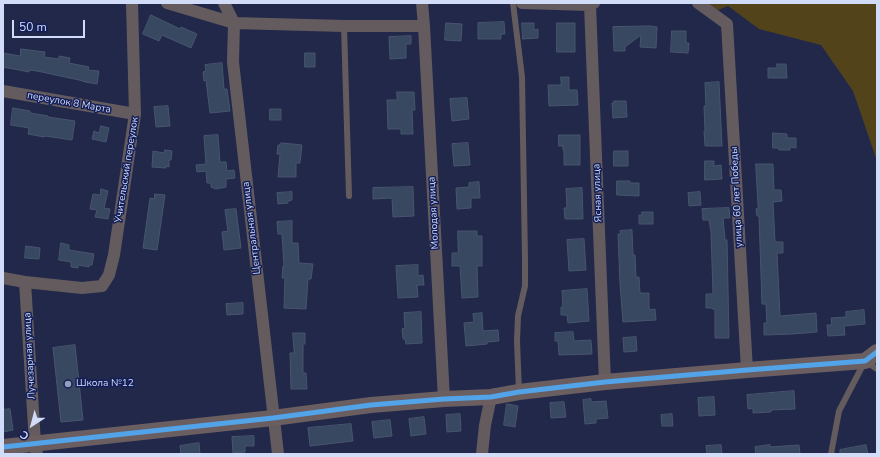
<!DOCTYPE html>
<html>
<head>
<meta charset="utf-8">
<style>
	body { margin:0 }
	#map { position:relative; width:880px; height:457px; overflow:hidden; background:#222849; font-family:"Nunito Sans",sans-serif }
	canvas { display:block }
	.frame { position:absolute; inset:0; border:4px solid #d1dcf9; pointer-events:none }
	.north { position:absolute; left:12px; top:405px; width:40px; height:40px; -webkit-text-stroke:3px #131e58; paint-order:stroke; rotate:216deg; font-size:11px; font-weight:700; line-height:16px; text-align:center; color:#d1dcf9 }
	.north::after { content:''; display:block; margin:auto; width:14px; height:18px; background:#d1dcf9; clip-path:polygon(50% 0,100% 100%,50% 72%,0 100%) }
	.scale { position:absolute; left:12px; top:20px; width:73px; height:18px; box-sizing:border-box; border:2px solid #d1dcf9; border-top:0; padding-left:5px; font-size:12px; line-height:14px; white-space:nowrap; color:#d1dcf9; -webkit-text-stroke:3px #131e58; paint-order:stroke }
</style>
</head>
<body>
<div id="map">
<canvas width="880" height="457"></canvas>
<div class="frame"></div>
<div class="north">С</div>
<div class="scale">50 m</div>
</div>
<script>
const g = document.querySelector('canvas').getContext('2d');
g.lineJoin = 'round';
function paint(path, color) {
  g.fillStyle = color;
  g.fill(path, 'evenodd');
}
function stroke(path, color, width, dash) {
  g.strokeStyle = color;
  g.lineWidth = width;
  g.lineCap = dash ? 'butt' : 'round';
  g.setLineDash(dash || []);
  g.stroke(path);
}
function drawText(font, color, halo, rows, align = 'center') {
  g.font = font + ' "Nunito Sans",sans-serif';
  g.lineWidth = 3;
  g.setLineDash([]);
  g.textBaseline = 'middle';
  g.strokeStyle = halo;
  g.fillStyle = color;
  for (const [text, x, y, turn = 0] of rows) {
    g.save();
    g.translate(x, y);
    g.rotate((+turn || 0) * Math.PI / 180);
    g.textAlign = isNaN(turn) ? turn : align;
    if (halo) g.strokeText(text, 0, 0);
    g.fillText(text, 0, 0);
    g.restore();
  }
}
paint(new Path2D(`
	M708,3H877V161L853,91L821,45L759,29L728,6L718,10Z`), '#52431a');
const building = new Path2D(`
	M151,15L180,29L181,27L197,34L191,48L162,35L159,41L143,34Z
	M504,22L505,34H501V39H478V23Z
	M446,23L462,24L461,41L445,40Z
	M522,23H534V30L538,29V38L523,39Z
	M557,23H575V52H557Z
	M651,26L657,27L656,48L640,47L641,35L625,47V51H614L613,27Z
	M672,31H686V43H689L688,53L671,52Z
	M411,36V44H406V58L390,59L389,37Z
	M21,49L45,52L44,57L59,59V56L70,58L69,63L89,67L88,70L99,71L97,84L85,82L79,80L37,71L29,70V72L3,67V53L20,56Z
	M305,53H315V67H305Z
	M222,63L224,89H227L230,111L210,113L206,80L204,81L203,72L206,71L205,65Z
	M777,64H786L787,78H768V68H777Z
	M561,77H569V90H577L578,105L549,106L548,85H561Z
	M719,82L722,146H705L704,131H705L704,106H706L705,83Z
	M397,92H414L415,110H412L413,134H401V129H388L387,100H397Z
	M467,98L469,119L452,121L450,99Z
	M614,101H626L627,117L613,118L612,103H614Z
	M168,106L170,126L156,127L154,107Z
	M13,108L30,111V113L48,116V117L75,121L72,140L45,136L44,137L28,134L29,128L11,125Z
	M270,109H281V120H270Z
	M101,126L109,128L106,142L92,139L94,131L99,133Z
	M773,133L787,134V138H796V148L790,147V150H779L778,148H773Z
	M218,135L220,162H226L227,171L234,170L235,178L226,179V187L216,189L211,187V183H207L206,171L197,172L196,165L206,164L204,136Z
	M559,135H580V165H564V150H563V146H559Z
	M282,143L302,145L300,163H296V177H278L280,154H277L278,145H280V144Z
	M468,143L470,165L454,166L452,144Z
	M165,150L172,151L171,160H169V167L166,166V168L152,167L153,151L164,153Z
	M614,151H628V166H614Z
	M705,161H714V166L721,165L722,179L705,180Z
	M756,164H773L774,190H781L782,201L773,202L775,242H783V253H777L780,316L816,313L817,332L793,334L764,335V323H767L766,304H762L759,216H757L756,209L758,208Z
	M617,181H630V183H639V196L617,195Z
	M479,182L480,198H471V208L457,209L456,188L469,187V183Z
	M413,187L414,216L393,217L392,198L373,199V188Z
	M582,188L583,219H565L564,208H567L566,189Z
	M101,189L108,191L104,208L110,209L108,219L95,217L97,210L90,209L93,194L100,195Z
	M292,192V200L288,201V203L278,204L277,193Z
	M700,192L701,205L689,206L688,193Z
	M155,194L165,195L157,250L143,248L150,198L154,199Z
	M729,208L730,218H723L725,240H727L729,338H715V309H712V308H706V294H713L711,232L709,220H703L702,209Z
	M236,209L241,248L224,250L222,232L228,231L225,210Z
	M642,212H653V224H639V215H642Z
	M292,221V243H298L299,263L313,264L311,279H308L306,309L284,308L285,278H282L283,266H284L282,234H278L277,222Z
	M632,230L633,255H635L636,277H639L640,293H649V307L650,310L655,309L656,320L623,322L620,284L618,234H621L620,231Z
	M458,231H477V236H482V266H477L478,297L462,298L460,266H452V253H458Z
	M584,239L586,270L569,271L567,240Z
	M61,243L69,245V250L94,254L92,265H89V267L78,265V268L71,267V262L59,260Z
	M26,246L40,248L39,259L25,258Z
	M418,265V276L423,275L424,285H417L418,297L398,298L396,266Z
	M587,289L589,321L568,323L567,315H561V307H563L562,291Z
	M243,303V314L227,315L226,304Z
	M864,310L865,324L844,326L845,335L828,336L827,325H832L831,318L846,317V312Z
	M421,312L422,343L406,344L405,339H403L402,329L405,328L404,313Z
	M482,313L483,331L498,330L499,341L487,342V344L466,346L464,323L474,322L473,314Z
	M573,332L574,341L591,340L592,354L559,355L558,341H555V333Z
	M293,333H305V344H303V373H306L307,389H291L290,353H294Z
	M636,337L637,351L624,352L623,338Z
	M75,345L83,420L61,422L53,348Z
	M794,391L795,409L771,410V412L753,413V408L748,409L747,395Z
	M714,397L715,415L699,416L698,398Z
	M591,399V402L606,401L608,418L596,419V423L585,424L583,400Z
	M564,402L566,417L551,418L550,403Z
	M507,404L518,406L515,427L504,425Z
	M10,409L13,430L3,432V410Z
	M460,414L461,431L447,432L446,415Z
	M672,414L673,426H662L661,415Z
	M424,417L426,434L411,436L409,419Z
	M390,420L392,436L374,438L372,422Z
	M351,424L353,441L310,446L308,428Z
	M254,436V446H245V452L233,453L232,437Z
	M199,443L200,454H181L180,446Z
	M721,445L722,454H707L706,446Z
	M770,445V447L799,445L800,454H756L755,447Z
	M866,445L868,454H840V450Z`);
paint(building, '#394861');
stroke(building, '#47556f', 1);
stroke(new Path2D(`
	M513,3L522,77L525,260V286L518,316L517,341L519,392
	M344,26L349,196
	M831,454L839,411L865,361L877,369`), '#645b5f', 6);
stroke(new Path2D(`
	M167,3L234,23L344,26H424
	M224,3L234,23L233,62L278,454
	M422,3L424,26L444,399
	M522,3L590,5L594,3
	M698,3L727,24L747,370
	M590,5L605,382
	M3,91L135,114
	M3,278L25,282L82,288L102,286L109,275L114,255L135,114L132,3
	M25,282L35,443L37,454
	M482,454L485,425L491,397`), '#645b5f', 12);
stroke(new Path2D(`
	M3,447L273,418L371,405L444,399L491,397L519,392L605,382L747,370L865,361L877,352`), '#6a5e61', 16);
stroke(new Path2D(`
	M3,447L273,418L371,405L444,399L491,397L519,392L605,382L747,370L865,361L877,352`), '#53a3e8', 5);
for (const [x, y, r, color] of [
	[68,384,4,"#949dbb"]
]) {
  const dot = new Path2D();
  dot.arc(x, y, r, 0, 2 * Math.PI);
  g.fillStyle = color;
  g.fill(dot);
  stroke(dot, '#131e58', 1.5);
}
drawText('10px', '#d1dcf9', '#131e58', [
	["переулок 8 Марта",69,103,10],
	["Учительский переулок",127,170,-81],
	["Ясная улица",598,193,-92],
	["улица 60 лет Победы",737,197,-93],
	["Молодая улица",434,213,-93],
	["Центральная улица",252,228,-97],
	["Лучезарная улица",30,356,-93]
]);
drawText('10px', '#d1dcf9', '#131e58', [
	["Школа №12",76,384]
], 'left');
</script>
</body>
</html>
